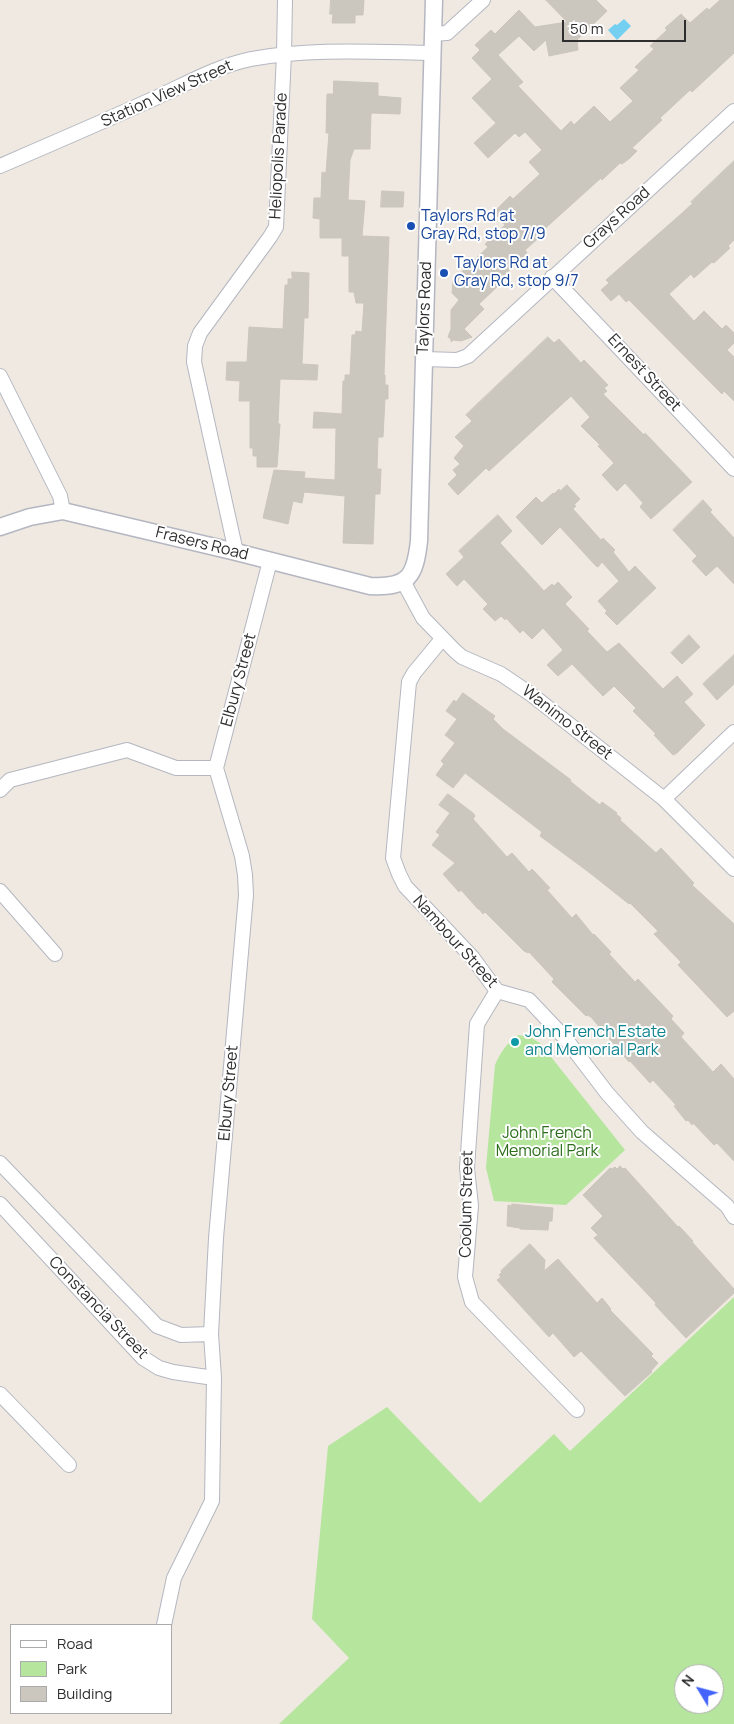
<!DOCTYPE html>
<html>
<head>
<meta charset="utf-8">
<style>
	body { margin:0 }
	#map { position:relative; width:734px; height:1724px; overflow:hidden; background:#efe9e1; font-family:Manrope,sans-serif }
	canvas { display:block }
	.legend { position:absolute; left:10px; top:1624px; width:162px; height:90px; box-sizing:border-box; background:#fff; border:1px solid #ababab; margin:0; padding:6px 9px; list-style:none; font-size:15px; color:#2e2e2e }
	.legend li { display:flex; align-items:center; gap:10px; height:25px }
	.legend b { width:25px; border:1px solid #ababab }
	.north { position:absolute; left:674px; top:1664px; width:50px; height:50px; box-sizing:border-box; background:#fff; border:1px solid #ababab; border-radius:50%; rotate:307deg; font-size:14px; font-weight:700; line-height:20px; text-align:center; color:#2e2e2e }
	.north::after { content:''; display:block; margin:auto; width:18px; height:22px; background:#4264fb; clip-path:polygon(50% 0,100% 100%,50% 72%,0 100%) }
	.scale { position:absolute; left:562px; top:20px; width:124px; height:22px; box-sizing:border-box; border:2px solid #2e2e2e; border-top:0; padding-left:6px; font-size:15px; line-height:18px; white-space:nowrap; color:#2e2e2e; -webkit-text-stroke:4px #fff; paint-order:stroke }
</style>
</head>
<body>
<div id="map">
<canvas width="734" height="1724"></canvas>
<ul class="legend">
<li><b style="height:6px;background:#fff"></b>Road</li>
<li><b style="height:14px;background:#b6e59e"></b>Park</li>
<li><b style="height:14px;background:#cbc7bf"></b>Building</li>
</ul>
<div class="north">N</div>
<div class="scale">50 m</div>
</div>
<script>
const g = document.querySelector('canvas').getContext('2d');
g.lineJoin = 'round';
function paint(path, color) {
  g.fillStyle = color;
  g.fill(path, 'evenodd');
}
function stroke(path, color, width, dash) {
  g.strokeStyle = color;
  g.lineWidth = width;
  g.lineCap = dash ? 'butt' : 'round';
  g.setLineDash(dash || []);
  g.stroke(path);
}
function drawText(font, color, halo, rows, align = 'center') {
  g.font = font + ' Manrope,sans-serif';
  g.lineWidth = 4;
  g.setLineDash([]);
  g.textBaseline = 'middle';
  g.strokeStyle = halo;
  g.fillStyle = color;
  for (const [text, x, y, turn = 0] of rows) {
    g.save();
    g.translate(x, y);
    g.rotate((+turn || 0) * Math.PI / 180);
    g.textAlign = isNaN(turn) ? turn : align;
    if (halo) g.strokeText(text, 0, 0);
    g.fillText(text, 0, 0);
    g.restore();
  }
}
paint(new Path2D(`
	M518,1035L530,1037L540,1043L625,1150L566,1205L494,1201L486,1168L495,1065C500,1053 507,1043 518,1035Z
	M734,1297V1724H279L349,1658L312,1619L328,1446L387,1407L480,1503L554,1434L570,1451ZM684,1674H714V1704H684Z`), '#b6e59e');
paint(new Path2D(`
	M624,19L631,26L617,40L608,30L615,24L617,25Z`), '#75cff0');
const building = new Path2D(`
	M331,0H364L363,15H355V23H332L333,14H330Z
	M546,0H596L607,11L577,40L578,50L549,56L546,40L534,51L519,36L498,55L523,82L518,86L561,131L571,121L574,125L594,106L610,122L633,101L620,88L639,70L635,67L654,49L650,46L667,30L665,28L681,14L690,23L707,8L709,10L720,0H734V53L692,92L690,90L660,118L662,120L632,148L637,151L630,158L622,164L620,163L602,180L601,178L540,233L542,235L525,250L527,253L496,283L499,285L479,304L484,309L464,329L472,337L461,341L453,340L451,342V339L448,337L451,329V310L459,300L452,293L453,280L488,247L485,244L505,225L494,212L510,196L513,199L540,174L529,162L542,150L525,132L519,137L515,133L488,158L474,143L496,123L472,98L492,79L472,58L480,50L475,45L491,30L495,34L519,10L535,27L567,22Z
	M334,81L378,83V96L401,98L400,114L371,113L370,149H354L350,160L348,200L365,201L362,236L389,237L384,375H385V385H388V399H385L383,437H378L377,469H381L380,494H375L373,544L343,543L345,496L304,492L302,503L293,501L288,524L263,518L274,470L305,472L304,478L335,480L336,428H313L314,412L342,414L343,381H345V375H350L352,335H355L356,331L362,332L364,303H356L354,292H349V256H342V238H320V219L313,218L314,198H321L322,172L326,173L329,133H326L327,94H333Z
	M734,161V240L728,246L730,248L714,263L712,262L694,278L691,274L669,294L694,321L704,311L722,329L726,325L734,333V343L727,350L734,357V401L724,391L722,394L629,300L626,302L619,294L611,301L601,290L609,283L606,280L681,214L693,203L691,202Z
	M382,191L404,192L403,207H381Z
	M292,272L309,273L308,318H304L302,364L318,365L317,380L280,379L278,424H280L277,467H257V456H253V448H250V401H239L240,381L226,380L227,362H247L249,327L283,329L285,285H288V279H292Z
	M548,337L554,343L559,339L581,363L584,360L608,385L604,388L607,391L603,394L644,435L645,433L692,482L651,519L640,507L643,503L625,483L617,491L602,475L614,463L598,446L600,445L581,426L590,417L571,396L489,471L486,468L458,495L448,484L457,475L453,470L460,464L454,458L464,446L455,437L472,421L466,415Z
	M567,485L580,499L574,505L576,506L573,509L601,540L603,538L615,550L613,552L629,572L635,566L656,588L617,625L605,613L607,611L598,601L619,581L602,562L598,567L596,566L560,527L542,545L516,517L536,497L542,503L553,493L554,494L559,489L560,491Z
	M703,500L712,510L710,512L734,538V584L717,566L706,576L692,561L697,556L673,530Z
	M498,515L512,531L500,543L544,591L552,584L554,586L558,582L572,597L565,604L589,629L587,631L607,652L619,643L663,689L677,676L693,694L684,702L705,725L677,753L673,755L654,735L656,734L633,711L636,708L614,686L603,696L572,664L558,676L547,665L563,650L543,628L532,639L523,630L520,633L506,618L505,620L501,616L495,621L483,609L488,604L464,579L457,586L446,574L464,557L459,551Z
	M689,635L700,647L682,664L671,653Z
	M734,655V684L717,700L703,684Z
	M463,693L495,716L493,719L503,729L571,780L570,781L586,794L600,805L602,802L617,813L616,814L621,818L620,820L656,853L661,848L694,883L692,885L734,924V1011L727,1017L678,965L681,962L654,934L658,931L630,903L629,904L590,873L540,836L542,832L465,773L453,788L436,775L444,764L441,761L455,743L445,735L457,719L446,711L454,700L456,702Z
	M448,794L473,813L475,816L473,819L507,857L512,853L529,872L532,869L550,888L547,890L572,918L576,914L593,935L594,934L611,952L609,954L635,982L638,979L673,1016L671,1019L684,1033L681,1037L713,1072L721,1064L734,1079V1161L717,1143L714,1145L693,1123L692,1125L688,1120L686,1121L674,1106L676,1105L653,1080L650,1083L630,1061L629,1062L591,1017L587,1015L586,1016L552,982L554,979L529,952L528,953L524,951L485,912L483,914L479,909H478L461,890L459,892L443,874L455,863L432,845L440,835L436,832L450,813L439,805Z
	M620,1166L623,1169L625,1168L678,1227L679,1226L693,1241L692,1242L734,1289V1293L686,1338L655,1305L656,1303L594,1238L598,1235L591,1228L603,1216L583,1195L610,1168L612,1169L615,1167L617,1169Z
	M512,1204L553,1208L552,1221H549L548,1230L520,1229V1228L507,1226L508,1205L512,1206Z
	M530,1244L545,1260L544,1271L558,1259L597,1303L602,1298L611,1309L610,1310L653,1354L651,1356L658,1363L651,1371L652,1372L625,1396L581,1351L574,1357L553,1333L549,1337L497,1280L501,1277L499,1275L502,1272L501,1271Z`);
paint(building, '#cbc7bf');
stroke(building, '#cbc5ba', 1);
const minor = new Path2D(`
	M433,34L447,33L483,0
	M0,166C51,144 102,122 153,99C184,85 217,66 251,59C310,48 372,52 432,53
	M552,277L734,469
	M424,359L457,360L468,356L734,111
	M0,376L60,496L63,511
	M236,552L194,362L195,346L200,333L270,237L276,227L284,54L285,0
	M403,581L423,618L455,651L462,657L501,674L532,695L664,799L734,869
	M442,639L414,673L409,682L393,858L399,874L405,886L472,957L497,991L529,1000L565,1038L607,1093L642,1132L727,1206L734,1217
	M0,790L10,780L127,750L176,768H216
	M664,799L734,732
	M0,891L55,954
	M497,991L477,1024L467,1168L471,1206L465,1277L472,1302L577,1410
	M0,1163L157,1326L181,1335L211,1334
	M0,1204L143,1358L159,1368L173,1372L214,1378
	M0,1394L69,1465
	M164,1625L174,1578L212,1501L214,1378L211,1334L216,1238L246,895L245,875L242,856L216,768L270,561`);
const tertiary = new Path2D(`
	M0,527L30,517L63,511L236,552L370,586C409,588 415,576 419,541L434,0`);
stroke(minor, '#b4b7c1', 16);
stroke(tertiary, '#b4b7c1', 19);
stroke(minor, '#fff', 14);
stroke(tertiary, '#fff', 16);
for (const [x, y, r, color] of [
	[411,226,5,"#1a4fb4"],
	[444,273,5,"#1a4fb4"],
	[515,1042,5,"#0f9aa8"]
]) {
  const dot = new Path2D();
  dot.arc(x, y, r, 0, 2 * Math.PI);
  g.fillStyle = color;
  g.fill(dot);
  stroke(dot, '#fff', 2);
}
drawText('16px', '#2e2e2e', '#fff', [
	["Station View Street",167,94,-24],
	["Heliopolis Parade",279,156,-87],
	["Grays Road",617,218,-42],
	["Taylors Road",425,308,-88],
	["Ernest Street",644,373,47],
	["Frasers Road",202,544,14],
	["Elbury Street",239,680,-75],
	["Wanimo Street",567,723,38],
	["Nambour Street",455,942,48],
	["Elbury Street",229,1093,-85],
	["Coolum Street",467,1204,-89],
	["Constancia Street",98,1308,46]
]);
drawText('16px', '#164399', '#fff', [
	["Taylors Rd at",421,217],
	["Gray Rd, stop 7/9",421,235],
	["Taylors Rd at",454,264],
	["Gray Rd, stop 9/7",454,282]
], 'left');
drawText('16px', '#0d838f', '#fff', [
	["John French Estate",525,1033],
	["and Memorial Park",525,1051]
], 'left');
drawText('16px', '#2c6e1b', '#fff', [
	["John French",547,1134],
	["Memorial Park",547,1152]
]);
</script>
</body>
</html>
